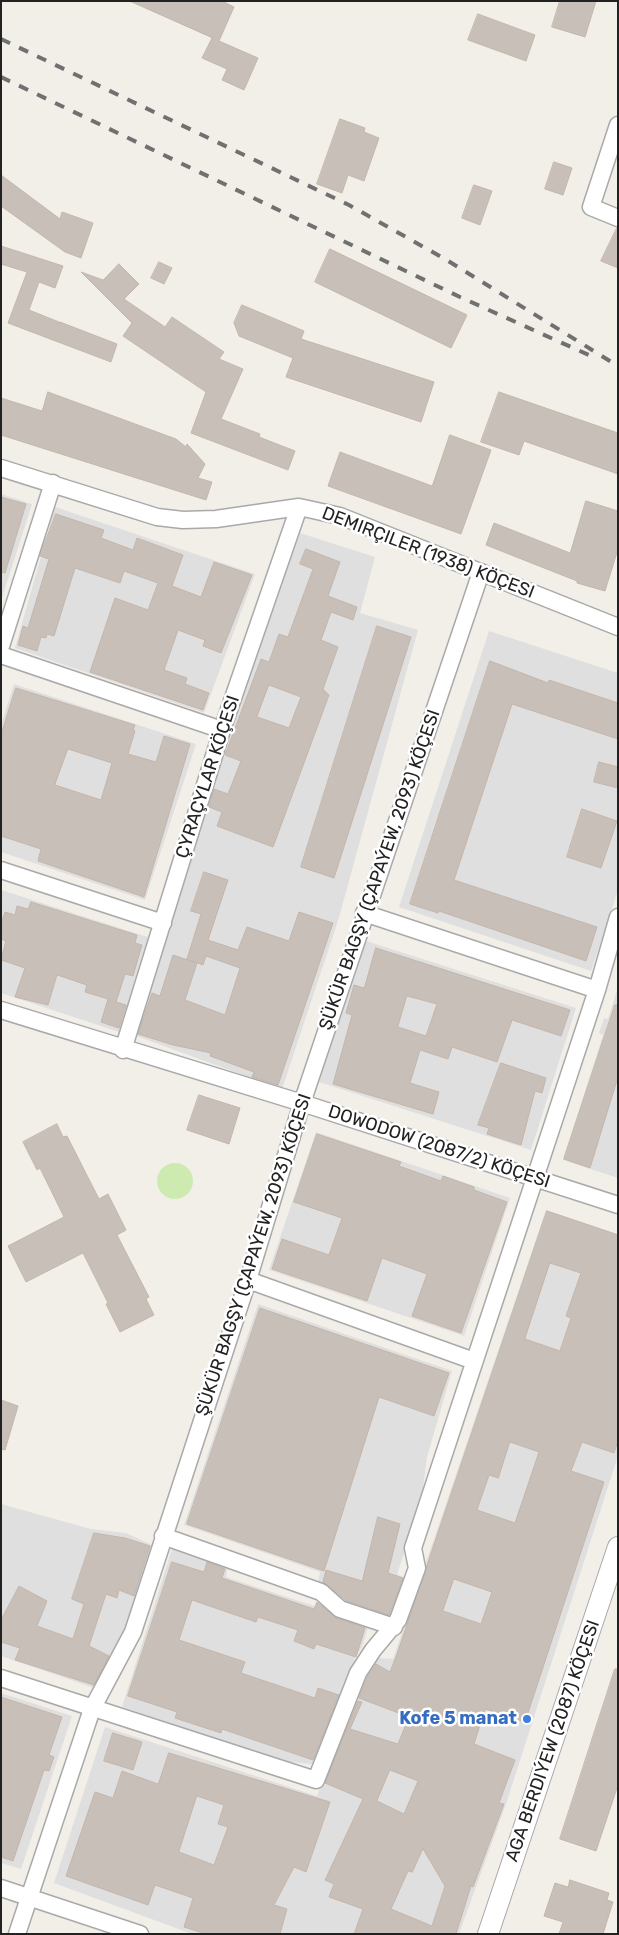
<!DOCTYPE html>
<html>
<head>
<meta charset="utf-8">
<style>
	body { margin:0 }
	#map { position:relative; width:619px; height:1935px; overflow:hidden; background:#f2efe9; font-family:Rubik,sans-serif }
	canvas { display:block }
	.frame { position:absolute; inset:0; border:2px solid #222; pointer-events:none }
</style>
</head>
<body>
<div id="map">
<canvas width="619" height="1935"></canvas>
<div class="frame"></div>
</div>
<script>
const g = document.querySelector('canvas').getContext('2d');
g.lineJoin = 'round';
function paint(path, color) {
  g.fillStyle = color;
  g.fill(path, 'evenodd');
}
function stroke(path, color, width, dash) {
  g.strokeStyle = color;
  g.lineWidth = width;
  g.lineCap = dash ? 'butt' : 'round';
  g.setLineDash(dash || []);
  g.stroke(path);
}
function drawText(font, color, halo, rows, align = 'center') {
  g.font = font + ' Rubik,sans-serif';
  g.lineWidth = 5;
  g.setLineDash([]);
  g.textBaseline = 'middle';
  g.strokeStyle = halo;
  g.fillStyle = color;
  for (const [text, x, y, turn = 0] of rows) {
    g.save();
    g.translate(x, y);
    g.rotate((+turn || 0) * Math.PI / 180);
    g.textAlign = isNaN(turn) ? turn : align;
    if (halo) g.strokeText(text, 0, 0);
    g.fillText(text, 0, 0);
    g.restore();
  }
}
paint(new Path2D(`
	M1,494L32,504L1,601Z
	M55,507L255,574L204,713L15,648Z
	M300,533L375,557L360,613L418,630L338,921L282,1089L136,1036L204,807Z
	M489,631L618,673V890L591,971L399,907Z
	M14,684L196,744L145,900L1,852V725Z
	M1,890L148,937L119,1032L1,993Z
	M363,940L576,1008L531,1150L319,1082Z
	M618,987V1178L563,1160L603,1035L599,1033L604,1018L608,1019Z
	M316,1132L510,1198L464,1336L269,1270Z
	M546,1210L618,1234V1456L506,1804L459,1934H192L54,1883L105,1727L317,1796L345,1718L365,1674L377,1658L393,1659Z
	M258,1304L452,1371L427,1457L421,1503L397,1574L409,1580L394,1621L374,1618L346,1602L349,1592L318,1582L320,1572L184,1525Z
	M1,1504L91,1529L126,1533L152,1545L127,1628L94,1688L1,1656Z
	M172,1549L228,1566L226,1577L369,1624L362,1647L355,1658L318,1765L282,1761L122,1707Z
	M1,1693L72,1716L21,1869L1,1863Z`), '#e0dfdf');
paint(new Path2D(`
	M157 1181a18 18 0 1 1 36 0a18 18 0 1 1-36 0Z`), '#cdebb0');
const building = new Path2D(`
	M130,1H222L234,7L219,41L258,58L244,90L222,80L227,69L202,58L212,38Z
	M560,1H596L585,37L552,27Z
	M478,14L535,35L526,61L468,40Z
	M340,119L365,128L364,132L379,138L364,181L348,175L342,193L317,184Z
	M554,162L572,168L563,195L545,189Z
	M1,175L60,219L62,212L93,223L81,258L65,252L1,206Z
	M474,185L492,191L480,225L462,218Z
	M617,228H618V268L601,261Z
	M1,246L63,266L55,288L39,282L29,310L59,322L58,324L60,322L117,344L111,362L8,323L27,272L1,264Z
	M330,249L467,315L451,348L315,282Z
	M159,262L172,268L164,284L151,278Z
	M119,264L139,284L124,299L165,327L172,317L224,352L219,359L243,369L221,419L260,434L259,437L295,451L288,470L191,433L206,392L123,336L132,323L81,272L103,280Z
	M242,305L304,331L301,339L434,382L421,422L286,377L293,358L239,336L234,323Z
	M48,392L176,439L186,447L187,444L205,464L198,478L212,482L206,500L1,435V398L42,411Z
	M499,392L618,433V474L524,441L519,455L481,442Z
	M450,435L491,450L461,534L328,486L340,452L432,486Z
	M1,497L26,504L5,573L1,572Z
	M586,501L618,511V549L605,591L577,583V581L486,545L494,523L570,553Z
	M56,514L104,530L101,538L133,550L137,538L183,555L172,586L201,597L214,562L252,575L221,653L203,646L205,640L178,630L164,670L187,678L185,684L209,693L203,710L90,672L115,598L148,610L158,583L124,571L120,583L75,568L54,636L47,634L46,638L41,637L37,651L18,645L23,626L28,628L49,559L40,556Z
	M306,549L340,562L328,596L357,607L353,620L331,612L321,640L338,647L323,689L329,695L273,847L217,826L222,812L209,807L214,789L228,794L241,761L225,755L261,659L269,662L279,634L288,637L313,569L300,564ZM269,685L301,697L289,728L257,717Z
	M377,626L411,637L334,878L301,867Z
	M490,661L548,683L549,680L618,703V739L512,704L454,880L597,927L586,961L439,911L438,913L410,904Z
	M16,688L135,725L133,730L135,731L128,754L156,762L164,736L190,744L144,897L38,861L41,849L1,836V735ZM68,749L112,763L101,800L55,785Z
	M599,762L618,767V788L594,782Z
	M582,809L617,821L601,868L567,857Z
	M204,872L228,880L208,940L238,950L247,927L289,941L299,912L333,923L278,1085L252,1077L254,1072L210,1056L211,1053L173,1045L138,1034L152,993L160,996L173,955L197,963L185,1000L225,1015L240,968L206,956L203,965L187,959L201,914L191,911Z
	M31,902L137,935L135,943L142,945L133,976L125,974L116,1002L126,1005L119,1028L101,1022L108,999L85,992L87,985L57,975L48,1005L15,997L25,968L1,960L6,941L1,939V924L5,912L15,915L17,906L28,909Z
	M376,948L570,1010L561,1036L512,1020L497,1062L452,1047L448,1059L420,1050L410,1083L439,1092L433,1114L333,1084L352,1015L346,1013L354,985L364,988ZM407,996L437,1004L426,1036L398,1027Z
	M615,1005H618V1077L590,1168L564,1159Z
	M501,1063L546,1078L542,1093L535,1091L521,1145L487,1134L489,1128L478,1125Z
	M199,1095L240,1108L229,1144L187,1130Z
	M57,1124L63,1137L67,1136L99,1199L108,1194L126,1230L117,1235L149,1297L146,1299L154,1315L120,1332L106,1304L108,1303L83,1253L26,1282L8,1246L64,1217L40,1168L37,1170L23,1142Z
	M317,1134L401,1162L399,1166L441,1181L443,1176L474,1187V1190L507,1202L461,1333L412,1316L427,1274L382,1258L367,1301L272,1269L282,1239L329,1255L342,1218L294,1202Z
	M547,1211L618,1235V1441L614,1453L582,1442L571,1471L604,1482L525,1722L485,1709L474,1744L515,1760L499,1803L504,1804L473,1887L471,1886L456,1934H354L363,1909L329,1897L334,1884L325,1880L363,1799L325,1783L358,1701L362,1702L350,1729L398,1744L409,1717L359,1698L367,1678L376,1664L390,1672L397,1654ZM550,1263L581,1273L566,1316L571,1318L560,1351L525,1339ZM510,1442L539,1452L515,1523L477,1510L489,1475L498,1478ZM454,1579L492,1592L481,1624L443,1611ZM390,1770L418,1781L404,1814L377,1801ZM423,1849L445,1886L432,1926L391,1909L408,1871L412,1872Z
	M260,1308L449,1373L434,1416L379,1397L324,1571L187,1524Z
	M1,1400L18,1406L5,1450L1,1449Z
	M378,1517L400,1524L388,1573L403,1578L389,1615L345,1600L323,1582L326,1570L362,1581Z
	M94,1533L125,1538L150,1546L134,1596L119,1590L117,1598L106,1594L89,1646L109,1656L94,1685L15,1660L20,1648L1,1642V1620L19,1586L47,1601L37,1626L73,1639L84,1604L72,1599Z
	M172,1562L204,1572L207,1562L225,1569L222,1578L314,1609L317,1602L336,1618L365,1628L356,1657L316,1644L314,1649L294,1641L298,1630L258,1617L256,1622L192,1600L179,1640L245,1662L241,1673L315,1698L318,1688L339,1695L313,1760L222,1729L221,1733L175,1718L177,1712L128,1696Z
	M615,1669H618V1785L596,1851L560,1839Z
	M1,1697L62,1717L49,1755L54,1757L49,1771L44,1770L13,1861L1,1857Z
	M113,1733L142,1742L133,1770L104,1761Z
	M169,1753L330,1802L306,1872L294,1867L274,1905L287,1909L280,1934H206L184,1927L193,1898L155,1885L148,1905L66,1876L95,1792L113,1798L122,1771L158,1784ZM197,1796L224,1805L218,1824L228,1827L214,1865L179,1852Z
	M570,1880L609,1893L607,1900L613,1902L603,1934H559L563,1922L544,1916L555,1883L568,1887Z`);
paint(building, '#c7bfb8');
stroke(building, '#c4b6ab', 1);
const minor = new Path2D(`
	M618,125L591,207L618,218
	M1,468L157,517L183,520L216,519L299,507L340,516L618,627
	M1,646L53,483
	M1,655L222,730
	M1,870L163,923
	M364,913L597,990
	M1,1010L302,1103L618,1205
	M123,1050L222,730L299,507
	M248,1280L474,1361
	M163,1536L321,1592L340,1609L394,1627
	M1,1678L316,1780L358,1673L373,1650L398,1620L417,1568L413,1548L597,990L618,917
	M1,1888L140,1934
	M17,1934L92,1709L133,1632L248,1280L302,1103L481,572`);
const tertiary = new Path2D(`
	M488,1934L618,1547`);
stroke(minor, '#a9a9a9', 19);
stroke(tertiary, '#a9a9a9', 22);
stroke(minor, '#fff', 16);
stroke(tertiary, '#fff', 20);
stroke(new Path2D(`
	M1,39L349,205L445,259L618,366
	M1,77L460,297L591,356`), '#707070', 4, [10, 10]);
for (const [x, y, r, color] of [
	[527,1719,5,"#3f7fe0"]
]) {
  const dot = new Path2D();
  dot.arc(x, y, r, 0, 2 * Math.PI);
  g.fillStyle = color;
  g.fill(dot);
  stroke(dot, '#fff', 2);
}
drawText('18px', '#222', '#fff', [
	["DEMIRÇILER (1938) KÖÇESI",428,553,21],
	["ÇYRAÇYLAR KÖÇESI",208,777,-72],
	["ŞÜKÜR BAGŞY (ÇAPAÝEW, 2093) KÖÇESI",380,870,-71],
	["DOWODOW (2087/2) KÖÇESI",439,1147,18],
	["ŞÜKÜR BAGŞY (ÇAPAÝEW, 2093) KÖÇESI",254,1255,-72],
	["AGA BERDIÝEW (2087) KÖÇESI",553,1741,-71]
]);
drawText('bold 18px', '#366cbe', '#fff', [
	["Kofe 5 manat",517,1719]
], 'right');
</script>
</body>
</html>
